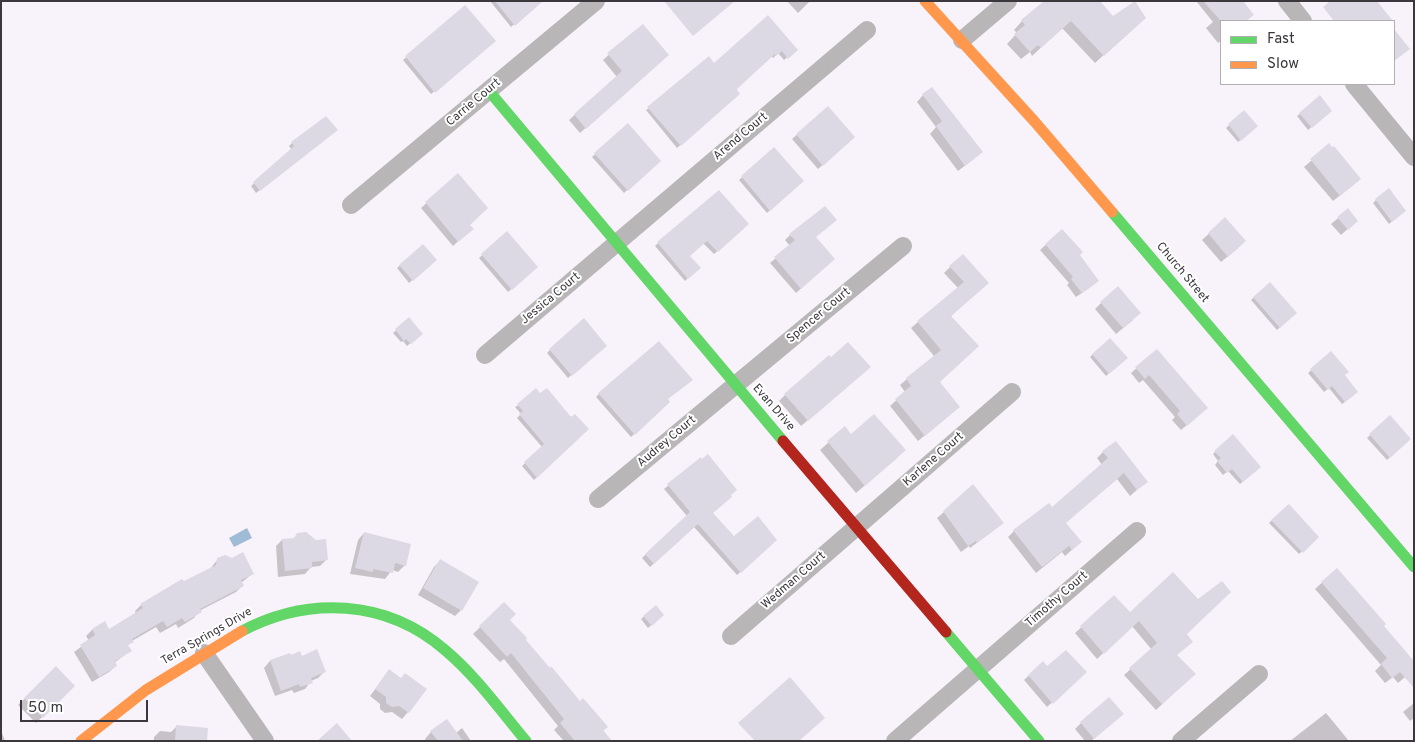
<!DOCTYPE html>
<html>
<head>
<meta charset="utf-8">
<style>
	body { margin:0 }
	#map { position:relative; width:1415px; height:742px; overflow:hidden; background:#f8f3fa; font-family:Overpass,sans-serif }
	canvas { display:block }
	.frame { position:absolute; inset:0; border:2px solid #3b373d; pointer-events:none }
	.legend { position:absolute; left:1220px; top:20px; width:175px; height:65px; box-sizing:border-box; background:#fff; border:1px solid #b1afb1; margin:0; padding:6px 9px; list-style:none; font-size:15px; color:#3b373d }
	.legend li { display:flex; align-items:center; gap:10px; height:25px }
	.legend b { width:25px; border:1px solid #b1afb1 }
	.scale { position:absolute; left:20px; top:700px; width:128px; height:22px; box-sizing:border-box; border:2px solid #3b373d; border-top:0; padding-left:6px; font-size:15px; line-height:18px; white-space:nowrap; color:#3b373d; -webkit-text-stroke:4px #fff; paint-order:stroke }
</style>
</head>
<body>
<div id="map">
<canvas width="1415" height="742"></canvas>
<div class="frame"></div>
<ul class="legend">
<li><b style="height:6px;background:#63d668"></b>Fast</li>
<li><b style="height:6px;background:#ff974d"></b>Slow</li>
</ul>
<div class="scale">50 m</div>
</div>
<script>
const g = document.querySelector('canvas').getContext('2d');
g.lineJoin = 'round';
function paint(path, color) {
  g.fillStyle = color;
  g.fill(path, 'evenodd');
}
function stroke(path, color, width, dash) {
  g.strokeStyle = color;
  g.lineWidth = width;
  g.lineCap = dash ? 'butt' : 'round';
  g.setLineDash(dash || []);
  g.stroke(path);
}
function drawText(font, color, halo, rows, align = 'center') {
  g.font = font + ' Overpass,sans-serif';
  g.lineWidth = 4;
  g.setLineDash([]);
  g.textBaseline = 'middle';
  g.strokeStyle = halo;
  g.fillStyle = color;
  for (const [text, x, y, turn = 0] of rows) {
    g.save();
    g.translate(x, y);
    g.rotate((+turn || 0) * Math.PI / 180);
    g.textAlign = isNaN(turn) ? turn : align;
    if (halo) g.strokeText(text, 0, 0);
    g.fillText(text, 0, 0);
    g.restore();
  }
}
paint(new Path2D(`
	M247,528L252,538L234,547L229,538Z`), '#a0bbd6');
paint(new Path2D(`
	M490,1H541L511,27Z
	M787,1H810L798,13Z
	M1196,1H1238L1250,16L1245,21H1221V41L1218,43L1206,28L1213,22Z
	M1375,1L1391,21H1341L1335,14Z
	M1134,2L1145,17L1095,63L1062,28L1032,56L1030,52L1021,59L1007,44L1017,33L1014,30L1022,21L1113,18Z
	M464,7L491,44L431,94L403,60Z
	M642,25L662,60L580,133L569,120L617,77L603,60Z
	M796,50L784,60L778,53L773,58L771,56L735,89L736,96L677,148L646,110L714,64L747,51Z
	M923,95L975,158L958,171L930,134L936,127L917,102Z
	M828,107L849,142L818,169L792,139Z
	M1244,112L1254,129L1238,142L1226,128Z
	M1328,113L1308,130L1297,116L1300,114Z
	M628,124L659,161L624,193L592,157Z
	M333,133L256,193L251,186L292,150L289,146L292,143Z
	M1329,145L1353,185L1333,201L1304,167Z
	M774,149L802,181L767,213L739,180Z
	M458,175L468,225L467,233L453,246L421,208Z
	M1376,200L1402,213L1389,224L1373,203Z
	M1348,210L1350,227L1341,235L1331,224Z
	M1225,219L1238,248L1221,262L1202,240Z
	M747,224L714,254L703,243L689,256L699,268L685,281L655,246L658,243Z
	M1062,230L1079,255L1092,286L1076,297L1067,285L1069,283L1040,250Z
	M507,233L536,267L508,292L479,258Z
	M790,235L828,264L796,293L770,263L790,246L785,240Z
	M423,246L435,260L409,283L397,268Z
	M950,267L987,283L950,317L939,383L959,407L918,441L890,406L905,392L900,385L934,356L911,328L958,288L944,273Z
	M1270,283L1295,313L1277,330L1251,300Z
	M1101,303L1133,320L1116,334L1095,309Z
	M409,319L418,337L407,346L403,341L401,342L393,333Z
	M1110,339L1123,361L1106,376L1090,357Z
	M602,348L568,378L547,353L550,350Z
	M1157,350L1201,413L1181,430L1172,420L1175,417L1143,380L1139,383L1131,373Z
	M1331,353L1354,395L1342,404L1329,388L1324,392L1308,373Z
	M863,373L801,426L779,401L785,395Z
	M599,394L666,399L669,402L631,437L596,397Z
	M540,395L587,428L534,480L522,466L542,447L517,418L521,414L515,407Z
	M1390,417L1410,439L1387,460L1367,438Z
	M845,428L851,436L897,458L856,493L820,450Z
	M1103,452L1146,482L1130,496L1117,479L1065,523L1074,548L1065,556L1062,552L1036,573L1008,537L1014,531L1052,508L1102,465L1097,458Z
	M1215,452L1260,467L1240,484L1228,471L1223,475L1215,465L1218,461L1213,454Z
	M701,459L712,513L734,538L776,540L737,575L694,527L650,567L642,558L687,516L664,489Z
	M1288,505L1318,537L1299,554L1269,523Z
	M944,512L1003,523L970,548L969,546L961,552L937,518Z
	M364,533L405,565L398,572L392,570L385,579L350,574L358,540Z
	M298,534L326,560L320,566L311,567L305,574L278,577L276,546L282,540L293,539Z
	M218,559L252,574L241,583L242,586L236,592L199,611L194,618L178,628L176,624L160,633L156,627L132,641L127,646L130,651L114,663L116,666L109,672L92,682L74,652L89,641L86,636L92,630L104,623L109,630L136,614L135,611L141,605L210,569Z
	M440,561L461,610L455,616L418,595L434,567Z
	M1337,569L1383,626L1410,673L1398,683L1393,677L1385,683L1375,671L1381,665L1315,589Z
	M1114,597L1130,614L1185,634L1176,656L1188,680L1156,710L1124,675L1152,650L1132,626L1097,659L1075,633Z
	M504,604L509,620L524,640L612,741H564L554,730L558,726L504,659L500,662L473,634Z
	M655,607L663,615L648,628L641,619Z
	M289,654L290,656L301,657L324,672L318,678L311,681L305,689L294,693L292,690L275,696L264,668L270,661Z
	M1043,663L1046,667L1085,672L1047,707L1024,680Z
	M56,668L74,686L36,723L18,705Z
	M389,671L408,712L402,719L392,712L385,713L380,709V704L370,696Z
	M1414,703V718L1410,721L1403,712Z
	M1326,713L1349,741H1290Z
	M1116,720L1091,741H1085L1075,729L1081,723Z
	M177,726L206,741H154V737L160,731L171,732Z
	M462,728L471,741H426L425,739L431,732L456,733Z
	M2,733L5,741H1Z`), '#0003');
paint(new Path2D(`
	M495,1H543L515,26Z
	M664,1H735L693,36Z
	M1044,1H1100L1113,16L1135,1L1146,18L1104,56L1071,21L1041,48L1038,45L1030,52L1014,34L1025,25L1021,20Z
	M1203,1H1243L1254,15L1246,21H1221Z
	M1330,1H1377L1393,21H1334L1323,7Z
	M465,5L496,41L435,93L405,56Z
	M768,15L798,50L788,59L782,51L776,56L775,54L737,89L740,94L681,146L647,107L709,56L714,63Z
	M643,24L669,55L586,129L574,114L622,71L607,53Z
	M1394,29L1410,49L1394,61Z
	M932,87L983,152L965,166L936,126L942,121L922,94Z
	M1320,95L1332,111L1312,128L1299,113Z
	M828,106L855,137L823,166L796,134Z
	M1244,110L1258,126L1241,141L1228,124Z
	M326,116L338,130L260,191L253,182L294,146L291,142Z
	M628,123L661,161L628,191L594,153Z
	M1329,143L1332,147L1334,146L1361,179L1340,196L1310,159Z
	M774,147L804,181L770,211L741,176Z
	M458,173L488,208L470,225L474,229L458,242L425,202Z
	M1389,188L1406,211L1392,222L1375,199Z
	M719,190L749,224L718,252L707,241L690,256L701,268L688,279L657,242Z
	M825,206L837,220L816,237L835,259L801,289L774,257L795,240L789,234Z
	M1348,208L1358,221L1348,230L1337,217Z
	M1225,217L1246,241L1228,257L1208,233Z
	M1062,229L1083,252L1080,255L1099,281L1082,293L1071,279L1073,277L1045,244Z
	M507,231L538,267L512,290L481,254Z
	M423,244L437,260L413,281L399,265Z
	M963,254L989,283L951,316L979,346L940,382L960,407L925,436L895,399L911,386L906,378L941,350L917,321L964,282L949,266Z
	M1270,282L1297,313L1280,328L1253,297Z
	M1118,286L1141,313L1123,328L1100,302Z
	M409,317L423,334L411,344L406,339L404,341L395,329Z
	M584,318L607,346L572,376L549,349Z
	M1110,338L1128,358L1109,374L1092,354Z
	M659,341L693,380L668,399L670,402L635,435L598,393Z
	M848,342L871,367L808,421L784,394L829,355L831,357Z
	M1157,349L1208,408L1187,426L1177,414L1180,411L1149,375L1145,379L1135,367Z
	M1331,351L1349,372L1345,375L1358,392L1345,402L1332,386L1328,390L1310,369Z
	M536,388L540,393L547,388L571,417L575,414L589,429L537,478L524,462L544,444L519,414L523,411L517,404Z
	M874,414L906,450L865,486L827,441L845,426L851,434Z
	M1390,415L1411,439L1390,458L1369,434Z
	M1233,434L1261,467L1243,482L1232,469L1227,473L1217,461L1221,458L1214,451Z
	M1116,441L1148,482L1137,490L1124,473L1066,523L1082,542L1072,550L1069,546L1042,567L1013,530L1049,503L1052,507L1108,458L1102,451Z
	M708,454L737,490L731,495L732,497L713,513L734,536L758,516L777,540L741,573L698,524L654,564L645,554L690,512L667,484L701,457L702,459Z
	M973,484L1004,523L977,543L976,541L968,546L943,511Z
	M1289,504L1319,537L1303,553L1271,520Z
	M306,532L316,540L326,539L328,560L312,562V568L285,571L282,539L294,538L297,533Z
	M364,532L411,544L406,566L395,563L393,573L373,569V572L355,568Z
	M243,552L254,574L241,580L244,586L200,609L202,612L185,622L182,618L167,627L163,621L132,639L134,642L128,645L132,651L115,661L117,666L99,677L80,645L95,635L92,629L105,621L109,629L143,608L140,604L182,579L184,581L216,565L217,558L225,555L232,558Z
	M440,559L479,582L462,611L423,588Z
	M1337,568L1386,624L1384,626L1414,661V688L1400,672L1392,678L1381,664L1387,658L1321,582Z
	M1173,572L1198,599L1222,581L1231,592L1187,634L1193,642L1177,655L1196,674L1162,704L1129,668L1157,643L1139,621L1104,654L1080,626L1114,595L1130,612Z
	M504,602L516,614L510,620L527,638L526,640L550,668L551,666L580,701L583,698L604,722L608,727L603,731L612,741H575L560,723L564,719L511,653L507,657L479,626Z
	M656,605L664,615L652,626L643,616Z
	M317,649L326,672L311,678L313,683L300,687L299,684L281,691L270,660L290,653L291,655L300,651L302,656Z
	M1066,650L1087,672L1053,704L1028,675L1043,661L1047,666Z
	M56,666L75,686L43,718L24,698Z
	M389,669L401,678L405,673L427,689L409,713L399,706L392,707L386,703V697L375,689Z
	M790,677L825,718L799,741H755L738,723Z
	M1109,697L1124,714L1094,739L1080,722Z
	M447,719L463,741H438L430,731Z
	M337,723L352,741H317Z
	M176,725L208,728L207,741H175Z`), '#dcd9e5');
stroke(new Path2D(`
	M1287,1L1303,21
	M962,40L1008,1
	M1354,84L1414,157
	M351,205L596,1
	M485,355L867,30
	M598,499L903,246
	M731,636L1012,392
	M204,653L265,741
	M895,741L1137,531
	M1181,741L1259,674`), '#b9b6b7', 18);
stroke(new Path2D(`
	M489,91L783,441
	M1112,212L1414,567
	M242,631C308,596 386,599 445,650C476,676 500,710 526,741
	M946,632L1039,741`), '#63d668', 11);
stroke(new Path2D(`
	M925,1L1035,122L1112,212
	M81,741L146,690L242,631`), '#ff974d', 11);
stroke(new Path2D(`
	M783,441L946,632`), '#b3261e', 11);
drawText('12px', '#3b373d', '#fff', [
	["Carrie Court",474,103,-40],
	["Arend Court",741,137,-40],
	["Church Street",1182,273,50],
	["Jessica Court",551,299,-40],
	["Spencer Court",819,316,-40],
	["Evan Drive",773,408,49],
	["Audrey Court",667,442,-40],
	["Karlene Court",934,460,-41],
	["Wedman Court",794,581,-41],
	["Timothy Court",1057,600,-41],
	["Terra Springs Drive",207,637,-30]
]);
</script>
</body>
</html>
